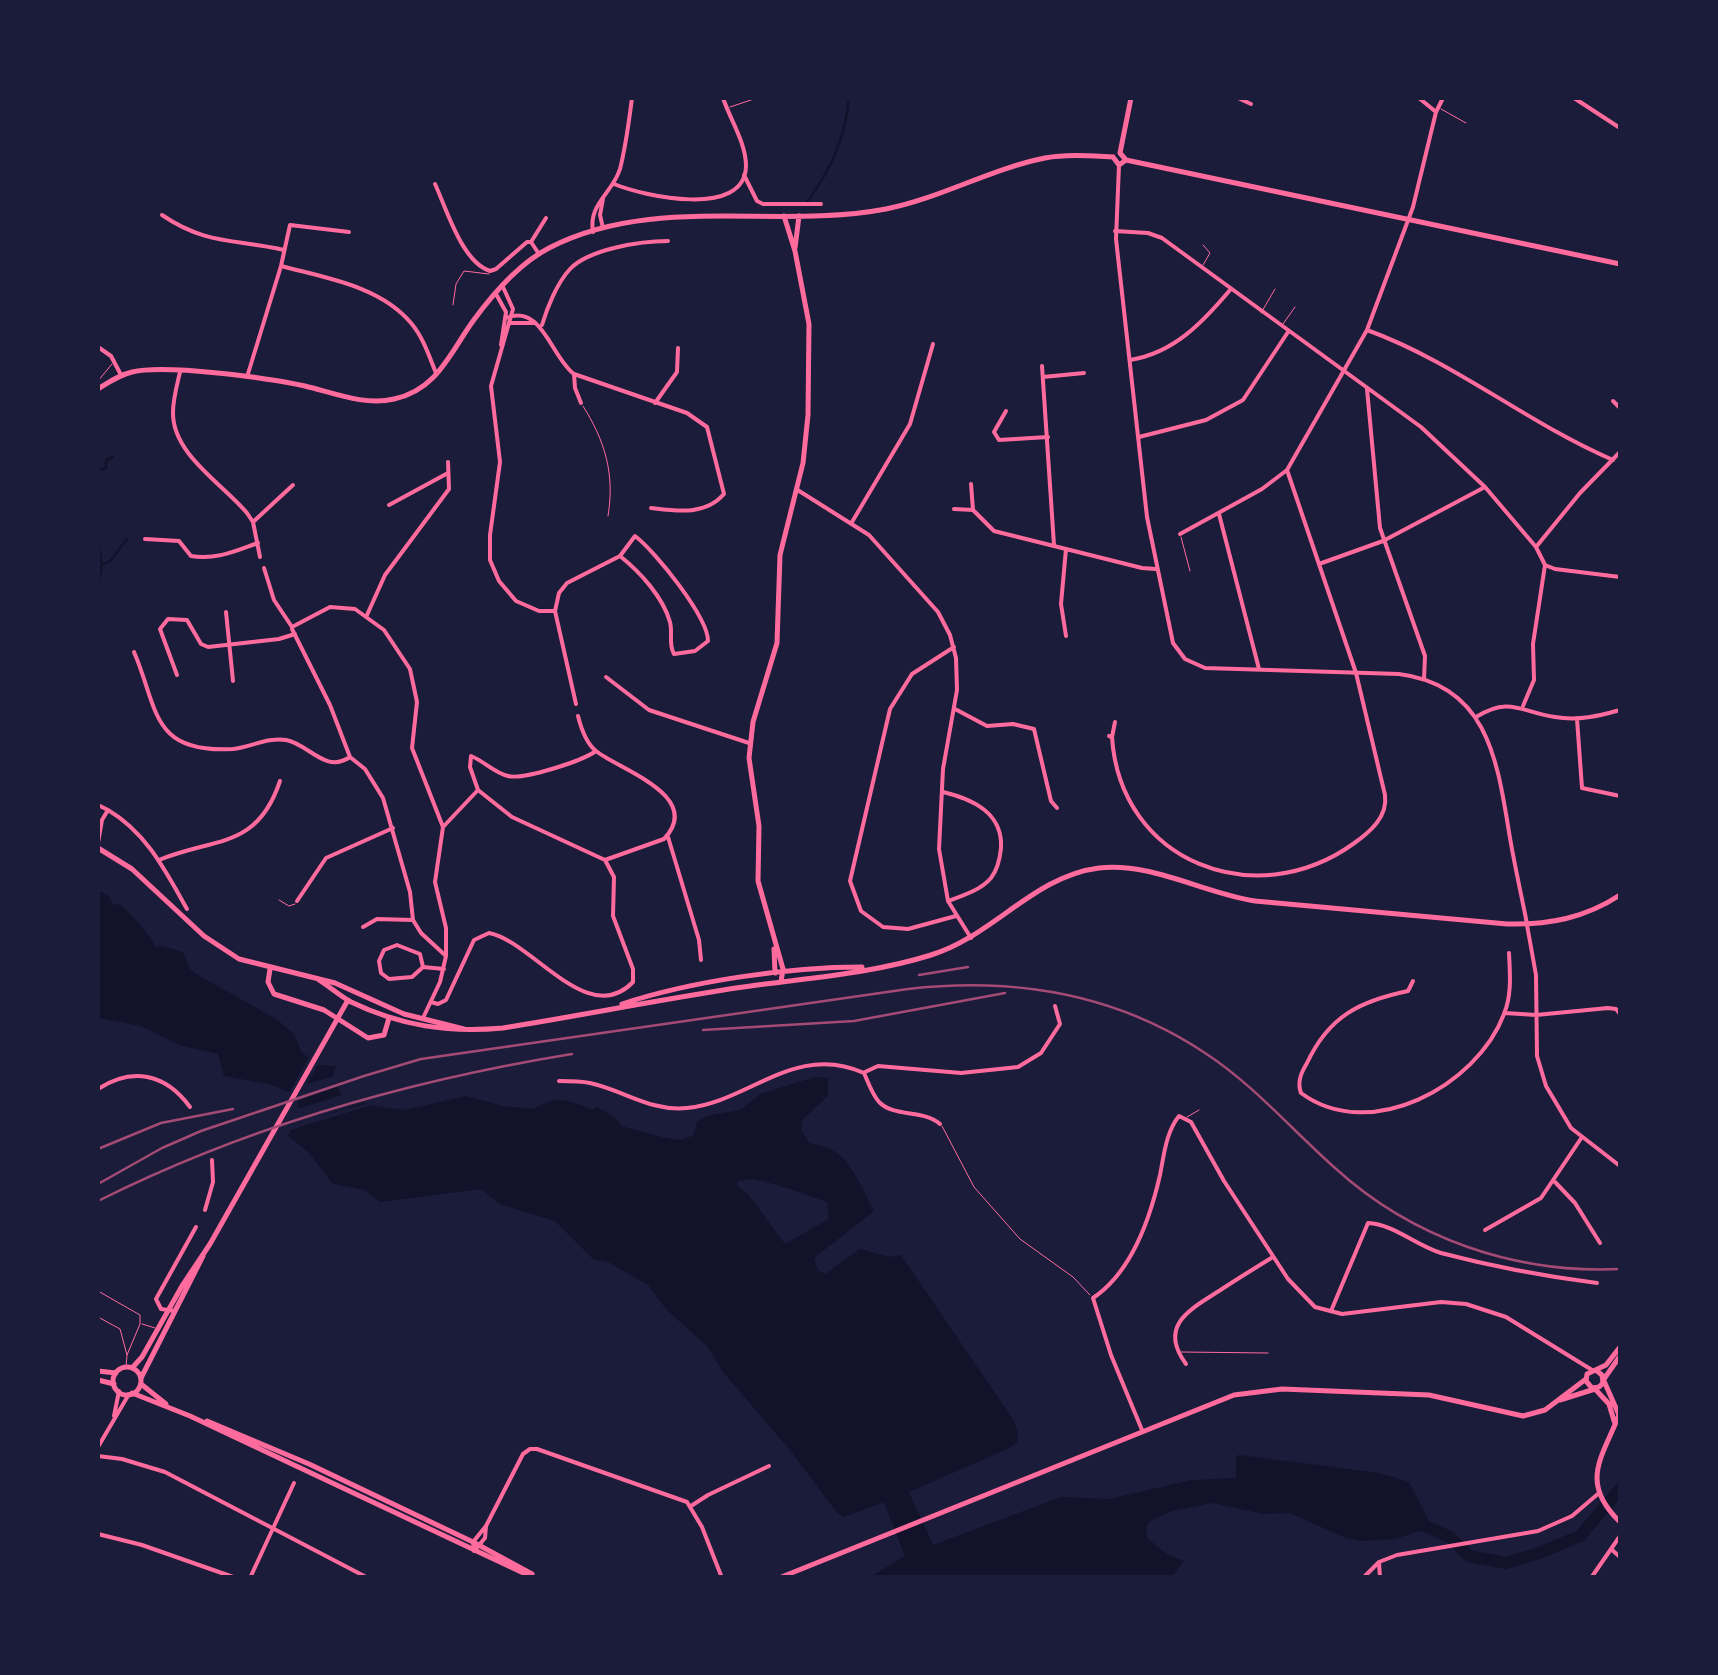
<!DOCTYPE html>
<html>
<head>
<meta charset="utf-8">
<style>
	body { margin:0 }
	#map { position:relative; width:1718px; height:1675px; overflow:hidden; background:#1b1b3a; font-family:Inter,sans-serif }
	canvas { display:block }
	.frame { position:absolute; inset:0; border:100px solid #1b1b3a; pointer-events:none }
</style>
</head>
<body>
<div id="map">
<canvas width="1718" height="1675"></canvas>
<div class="frame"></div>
</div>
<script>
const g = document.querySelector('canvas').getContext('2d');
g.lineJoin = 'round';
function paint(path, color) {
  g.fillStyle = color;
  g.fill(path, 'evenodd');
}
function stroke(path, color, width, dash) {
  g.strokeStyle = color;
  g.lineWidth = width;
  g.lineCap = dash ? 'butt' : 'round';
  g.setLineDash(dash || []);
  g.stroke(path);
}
paint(new Path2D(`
	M102,892L109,896L113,905L119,904C134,917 149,933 156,948L162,946L183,952L190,969L196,974L276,1019L295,1035L301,1052L319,1065L336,1066L333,1075L340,1093L373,1106L405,1110L466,1096L503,1106L534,1109C555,1095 570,1100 592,1110L597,1107L616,1118L621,1126L662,1137L679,1140L693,1136L697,1122L706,1116L740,1110L760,1094L815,1077L828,1078V1096L803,1119L801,1130L809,1142C817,1146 825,1145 832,1150C853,1162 863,1191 874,1211L814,1258L818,1270L825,1274L860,1249L889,1257L901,1255L1014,1421L1018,1433L1017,1443L1005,1450L909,1492L933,1545L1061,1497L1109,1499L1192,1480L1236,1478V1457L1239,1455L1380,1473L1409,1482L1432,1527L1395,1539L1362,1541L1346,1538L1290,1513L1264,1514L1212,1503L1172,1511L1150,1521L1146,1528L1147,1538L1167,1554L1184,1561L1172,1577H870L905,1556L884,1502L844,1517L838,1514L790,1450L724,1373L707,1346L666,1309L648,1285L608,1262L593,1259L555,1221L500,1204L481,1189L380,1202L365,1190L333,1184L309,1153L288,1136L300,1112L294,1094L269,1084L224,1076L218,1054L179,1045L141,1026L98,1018V893ZM750,1179C777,1183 801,1193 827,1202L829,1219L785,1244L748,1194L737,1186L738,1181Z`), '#12122b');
paint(new Path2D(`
	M311,1053L321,1060L307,1084L337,1075L340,1086L298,1101L294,1107L291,1098L282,1094L290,1091Z
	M354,1091L367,1097L368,1101L318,1117L375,1101V1104L284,1132L295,1110Z`), '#1b1b3a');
stroke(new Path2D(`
	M807,202C831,169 845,139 849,98
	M98,471L106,468V460L113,457
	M98,542L102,565
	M98,586L102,565L110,561L127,539
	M98,608V612`), '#12122b', 2.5);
stroke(new Path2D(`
	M1416,1522L1450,1537L1469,1556L1506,1563L1539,1553L1580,1536L1620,1489`), '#12122b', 12);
stroke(new Path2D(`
	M730,107L757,98
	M1441,109L1466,123
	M1203,245L1210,253L1203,265
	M453,305L456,284L464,271L489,274
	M1261,313L1275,289
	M1283,324L1295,307
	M98,381L112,364
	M583,406C605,441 615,474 608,516
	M1181,537L1190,571
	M279,900L289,906L295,904
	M1187,1117L1199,1110
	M942,1126L974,1187L1020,1239L1073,1277L1090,1295
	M98,1291L140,1315V1324L127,1355
	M98,1317L120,1329L127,1355L126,1367
	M142,1324L155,1328
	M1181,1352L1268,1353`), '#ff6b9d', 1);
stroke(new Path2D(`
	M1238,98L1251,104
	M1419,98L1436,112
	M1574,98L1620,128
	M744,175L757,201L763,204H821
	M435,184C447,210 462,262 490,271L496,269L527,242H531L539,254
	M614,184C643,196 745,219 746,166C746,143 730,119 723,98
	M162,215C206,245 235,239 284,250
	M1115,231L1148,233L1162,238L1421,427L1485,487L1536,547L1545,565L1555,569L1620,577
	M531,242L546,218
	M281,266C326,278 380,286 411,323C423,337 429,356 436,373
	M503,287L513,309L491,386L500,462L490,535V560L499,581L516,601L539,611H555L559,593L567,583L620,556C640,572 663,597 670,622C673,634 668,643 674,654L695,651L708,641C708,617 655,551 635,536L620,556
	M496,294L506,312L501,345
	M506,318C542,303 551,357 574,374L687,413L707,427L724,494C705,516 676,511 651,508
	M510,323H535
	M542,325C547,308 557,283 570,269C589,249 641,241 668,241
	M1367,330C1455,362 1527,423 1613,460
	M98,347L111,356L121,375
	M1130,360C1174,353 1203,322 1230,290
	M1042,366L1054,545
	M180,372C177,385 173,399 173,412C172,454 223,484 247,513L253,522L260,557
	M574,374L575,388L581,403
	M247,377L281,266L290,225L349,232
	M1043,377L1084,373
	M1367,389L1380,528L1425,656L1424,679
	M1613,401L1620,408
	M655,403L677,372L678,348
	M1006,411L994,432L999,440L1048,437
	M1139,437L1206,420L1243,400L1288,332
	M971,484L973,510L994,531L1142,568L1156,569
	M796,489L869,535L938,612L950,635L956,658L957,690L943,769L939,849L948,901L971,938
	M389,505L448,473
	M954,509L973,510
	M1219,514L1259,669
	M253,522L293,485
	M852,522L910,424L933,344
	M1180,534L1262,489L1287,470L1367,330L1413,207L1436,112L1443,98
	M145,539L179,541L191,556C217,560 235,551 258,543
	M1536,547L1580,493L1620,452
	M1319,564L1383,541L1485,487
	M264,568L274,600L292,627L330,607L355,609L384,630L410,669L417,702L412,748L443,827L435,882L446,928V956L440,982L423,1018
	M555,611L576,704
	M226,612L233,681
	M367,615L385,575L449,489L448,462
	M292,629L330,705L350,757L365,769L383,798L410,892L413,920L421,933L446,956
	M1066,636L1061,604L1066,549
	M954,647L912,674L890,709L850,881L861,911L883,927L908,929L956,916
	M134,652C158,707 150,754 233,749C251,747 268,737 286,740C309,744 325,774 350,757
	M177,675L160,629L168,619L187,620L201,644L208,647L279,639L295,634
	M606,677L649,710L749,743
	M1523,706L1534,680L1533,644L1545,565
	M955,709L987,726L1013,724L1034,729L1051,801L1057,808
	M578,716C581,728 586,743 596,751C618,769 705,796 664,839L605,860
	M1476,717C1510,696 1521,712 1555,717C1578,721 1599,716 1620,710
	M1577,719L1582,788L1620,796
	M1109,736L1112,737C1120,862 1255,914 1353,844C1370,832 1388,817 1385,795L1356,673L1287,470
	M1112,737L1115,722
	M478,790L470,767L471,756C484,761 494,773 508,776C524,780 582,761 596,751
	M943,792C973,799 1003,813 1001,848C1000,858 998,869 991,878C981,890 962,896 948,901
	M98,805L108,810L102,820L98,843
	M108,810C147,833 166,872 187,909
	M668,837L699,940L701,960
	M159,860C214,837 257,850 280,781
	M297,901L326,858L393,828
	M1527,925L1536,975L1537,1056L1546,1086L1571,1128L1620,1166
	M363,927L377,919L413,920
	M423,967L420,954L397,945L384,950L379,961L381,973L389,979L412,977L423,967L444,969
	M1413,981L1408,991C1360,1001 1329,1016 1307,1063C1301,1073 1297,1082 1301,1093C1370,1144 1477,1086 1504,1014C1512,994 1510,974 1509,953
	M431,1002L438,1004L446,1000L474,940L489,933C532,941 588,1029 633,982V969L613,916L614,877L605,860L512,817L478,790L443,827
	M1505,1013L1536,1015L1608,1008L1616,1009L1620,1014
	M865,1072L878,1066L961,1073L1018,1067L1041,1053L1060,1024L1055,1006
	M864,1073C868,1082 872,1094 879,1102C895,1118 923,1109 940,1124
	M559,1081C569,1081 580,1081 590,1083C623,1090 651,1112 687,1108C749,1102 795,1042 864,1073
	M98,1089C132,1067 165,1073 190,1107
	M1555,1182L1575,1203L1600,1243
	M205,1210L213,1182L212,1160
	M1485,1230L1541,1198L1582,1137
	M175,1311L161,1309L156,1299L196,1227
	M1331,1311L1368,1223C1393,1224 1417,1246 1441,1253C1494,1267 1542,1276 1597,1283
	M1186,1364C1158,1326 1189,1310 1219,1291C1237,1279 1255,1268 1273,1257
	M114,1416L119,1391
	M1142,1430L1111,1355L1093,1298C1132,1272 1150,1219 1160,1175C1164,1155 1166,1132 1179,1116L1191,1122L1224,1181L1288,1279L1315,1307L1342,1314L1441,1302L1466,1304L1506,1317L1592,1370
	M98,1447L129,1394
	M98,1456L122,1459L165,1472L368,1578
	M691,1506L708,1495L769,1466
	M98,1534L142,1545L236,1578
	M1611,1549L1620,1557
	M474,1551L485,1538L486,1526L523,1454L530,1449H537L687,1502L702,1527L722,1578
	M474,1551L473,1542L486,1526
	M1379,1562L1380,1578
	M250,1578L294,1483
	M1363,1578L1379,1562L1397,1555L1538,1531L1572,1516L1599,1493
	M1591,1578L1620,1536`), '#ff6b9d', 4);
stroke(new Path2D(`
	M1119,165L1116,239L1147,517L1173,643L1185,659L1205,668L1399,674C1487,685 1497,759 1509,832C1514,863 1521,893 1527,924
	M603,199L600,215L603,228
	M593,232C588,204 612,194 620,169C626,146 629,121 632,98`), '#ff6b9d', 4);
stroke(new Path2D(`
	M1113,157L1119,165L1126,160L1120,153L1131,98
	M1126,160L1620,264
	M795,248L799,216
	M98,389C109,382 119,375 132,372C166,364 268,378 305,386C334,393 365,406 394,399C437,390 450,353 473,321C492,295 520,263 549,248C653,194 776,230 886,209C941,198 990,169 1045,158C1068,154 1091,156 1113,157
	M98,848L132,869L204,936L239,959L335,983L404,1014L464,1029
	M774,949L775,973
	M270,969L268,982L274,994L324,1010L368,1038L384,1035L389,1018
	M319,980C330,987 340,996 351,1002C401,1026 448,1033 503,1028C583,1015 663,999 743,987C805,978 871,974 931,955C993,936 1034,876 1099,868C1152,862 1203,893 1255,901L1507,924C1549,925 1585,918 1620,895
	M781,982L783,969L758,881L759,826L749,758L753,722L777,643L780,555L803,463L808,415L809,324L795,251L784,216
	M622,1004C691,981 789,967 862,967
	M132,1368L142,1357L182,1286L210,1244L348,1000
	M141,1378L203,1256
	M141,1384L166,1404
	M132,1393L190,1416L534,1578
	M1560,1400L1595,1389
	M207,1421L309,1464L473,1542L532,1574
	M779,1578L1234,1395L1282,1389L1429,1395L1523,1416L1545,1410L1586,1379`), '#ff6b9d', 5);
stroke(new Path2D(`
	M113 1381a14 14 0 1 1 28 0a14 14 0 1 1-28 0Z
	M98,1371L116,1373
	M1597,1371L1602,1375L1603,1383L1599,1387L1592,1388L1586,1381L1587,1374L1606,1365L1620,1347
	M1604,1379L1620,1356
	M98,1380L114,1384
	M1604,1381L1619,1415C1602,1458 1579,1482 1620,1522
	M1595,1389L1609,1404L1615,1424`), '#ff6b9d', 5);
stroke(new Path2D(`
	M919,975L968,967
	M703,1030L854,1021L1005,993
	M98,1149L161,1123L233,1109
	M98,1184L162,1148L201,1131L364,1076L421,1059L908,989C1013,977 1115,993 1205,1053C1254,1085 1291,1129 1335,1168C1413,1239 1516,1274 1620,1269
	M98,1201C248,1126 406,1081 572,1054`), '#a44b75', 2.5);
</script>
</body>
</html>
